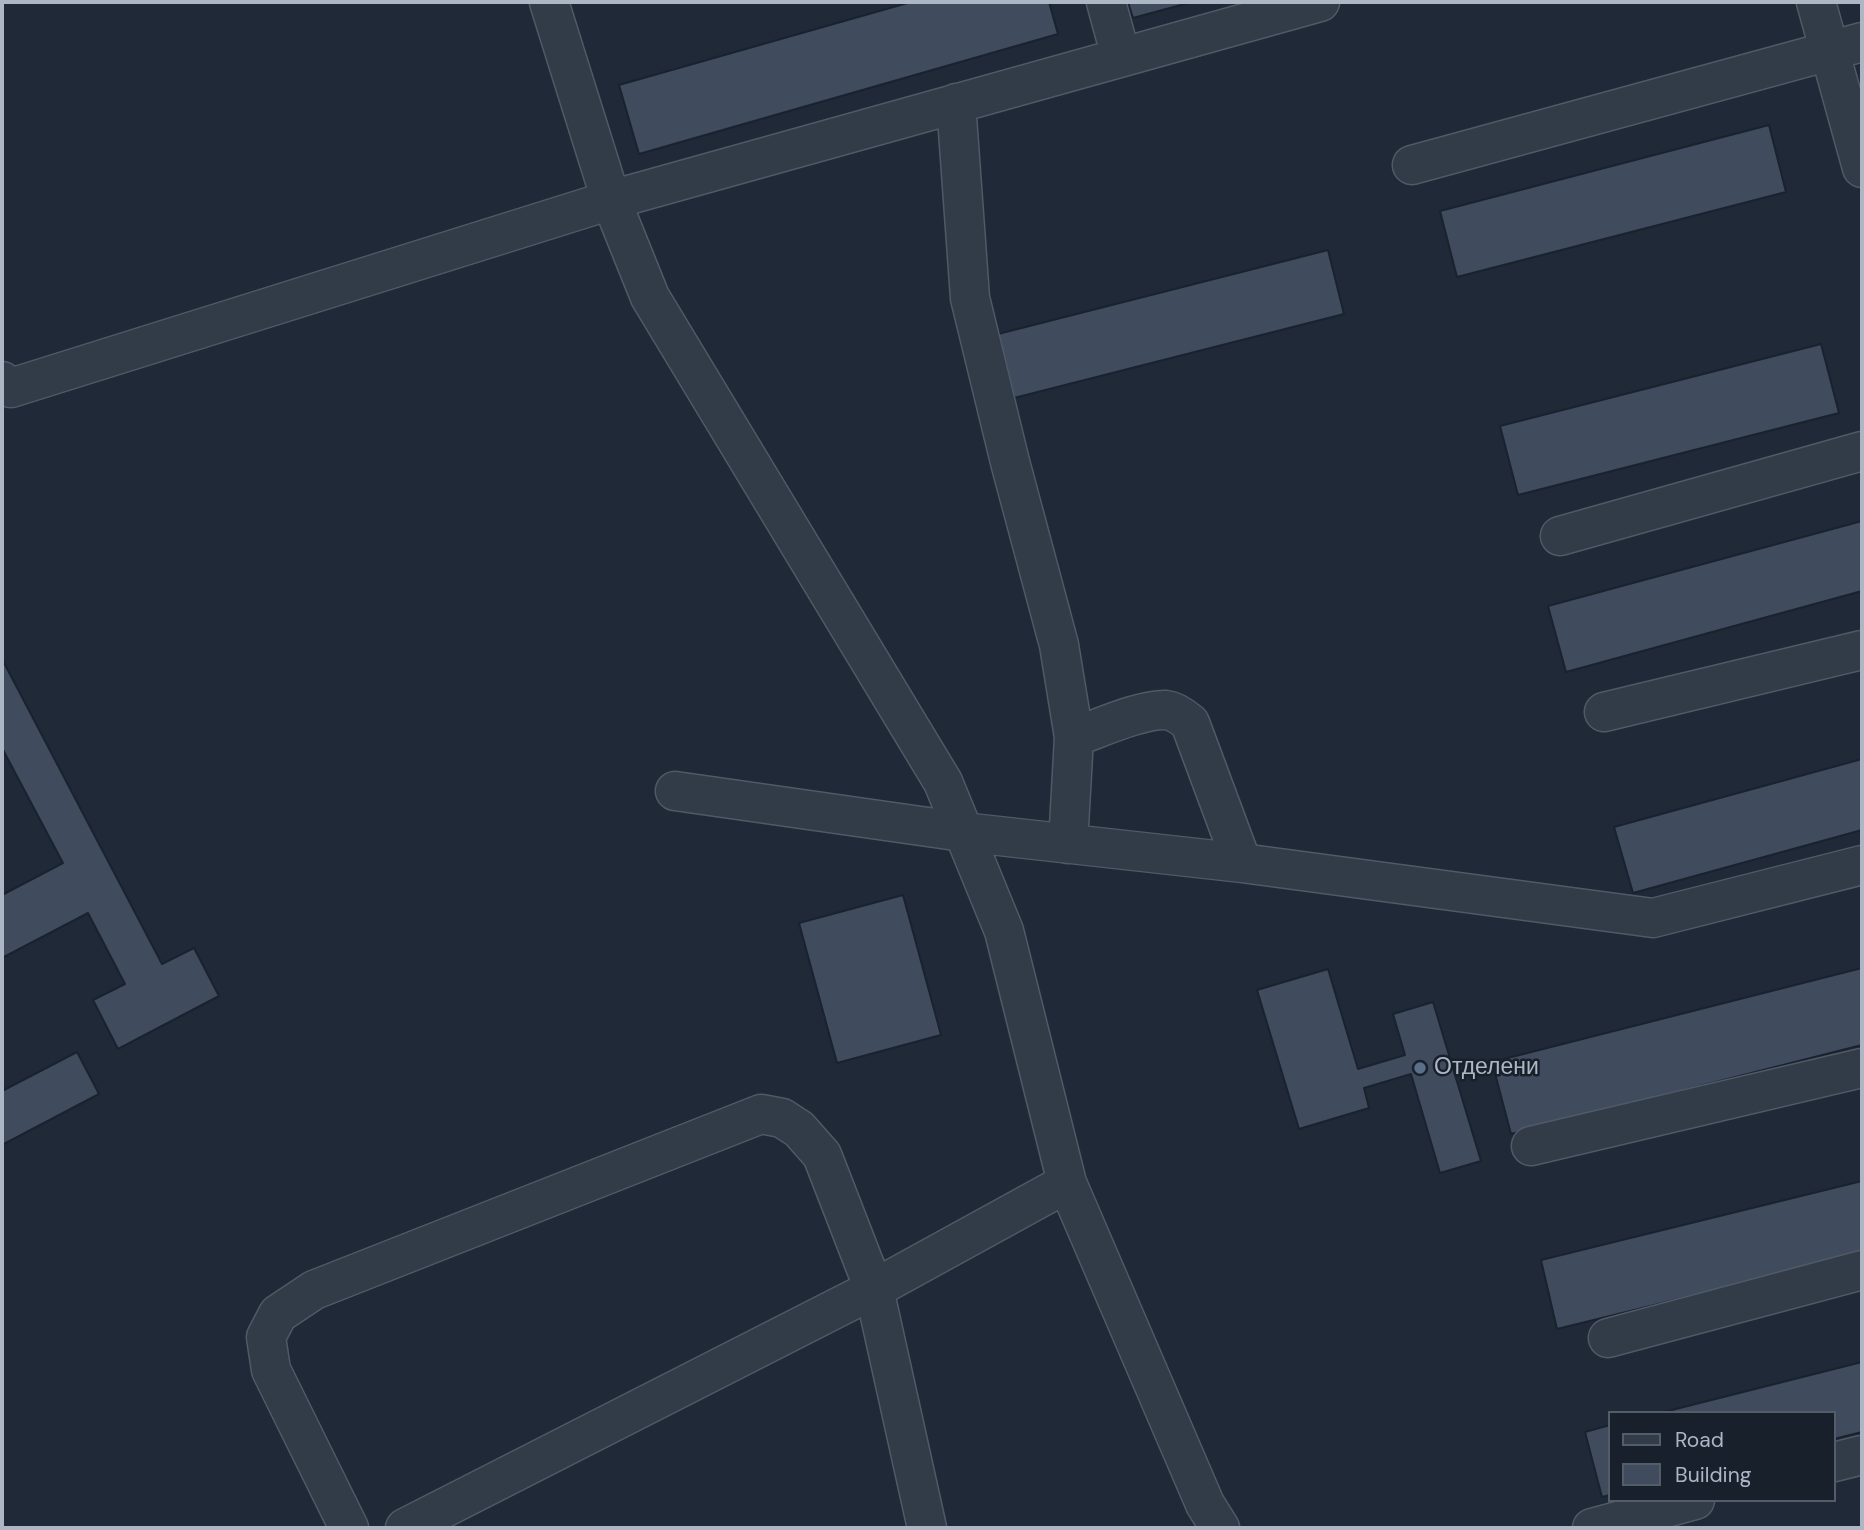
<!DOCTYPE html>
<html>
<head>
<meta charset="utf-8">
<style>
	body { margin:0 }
	#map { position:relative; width:1864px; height:1530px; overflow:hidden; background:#1f2937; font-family:"DM Sans",sans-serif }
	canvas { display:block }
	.frame { position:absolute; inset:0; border:4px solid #acb6c5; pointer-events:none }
	.legend { position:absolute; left:1608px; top:1411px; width:228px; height:91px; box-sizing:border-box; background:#18202c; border:2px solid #535c69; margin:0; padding:9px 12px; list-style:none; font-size:21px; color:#acb6c5 }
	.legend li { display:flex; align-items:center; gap:14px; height:35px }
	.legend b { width:35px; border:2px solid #535c69 }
</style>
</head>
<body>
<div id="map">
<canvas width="1864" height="1530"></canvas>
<div class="frame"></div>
<ul class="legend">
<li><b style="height:9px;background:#323b48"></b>Road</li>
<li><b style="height:19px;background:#404c5d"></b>Building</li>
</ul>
</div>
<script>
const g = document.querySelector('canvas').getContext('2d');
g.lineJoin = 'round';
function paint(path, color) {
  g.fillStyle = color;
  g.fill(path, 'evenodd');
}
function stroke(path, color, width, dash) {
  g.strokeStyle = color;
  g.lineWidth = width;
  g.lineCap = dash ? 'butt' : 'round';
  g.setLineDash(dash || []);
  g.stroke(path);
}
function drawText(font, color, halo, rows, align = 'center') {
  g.font = font + ' "DM Sans",sans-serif';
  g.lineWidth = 5;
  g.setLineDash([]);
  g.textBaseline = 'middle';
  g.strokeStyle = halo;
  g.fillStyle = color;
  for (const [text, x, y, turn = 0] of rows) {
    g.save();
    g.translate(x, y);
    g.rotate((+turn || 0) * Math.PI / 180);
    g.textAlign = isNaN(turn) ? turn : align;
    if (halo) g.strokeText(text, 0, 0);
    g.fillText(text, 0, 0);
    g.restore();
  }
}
const building = new Path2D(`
	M911,2H1049L1058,34L639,154L619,85Z
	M1128,2H1192L1133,18Z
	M1769,125L1786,192L1457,277L1440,211Z
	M1328,250L1344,314L1014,398L998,334Z
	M1821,344L1839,413L1518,495L1500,426Z
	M1862,521V591L1566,672L1548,606Z
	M2,659L162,964L194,948L219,996L118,1049L93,1000L125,984L88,913L2,958V895L63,863L2,748Z
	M1862,759V830L1633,893L1614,827Z
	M903,895L941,1035L837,1063L799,923Z
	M1862,968V1045L1511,1134L1492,1062Z
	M1328,969L1358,1069L1405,1055L1393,1014L1433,1002L1481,1161L1440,1173L1411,1074L1364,1088L1369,1108L1299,1129L1257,990Z
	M77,1052L99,1094L2,1145V1091Z
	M1862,1181V1254L1557,1329L1541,1260Z
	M1862,1362V1432L1834,1439V1413H1660Z
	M1610,1425V1495L1602,1497L1585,1432Z`);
paint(building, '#404c5d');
stroke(building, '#1a222e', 2);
const minor = new Path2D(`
	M1106,2L1121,57
	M1816,2L1862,168
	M956,103L970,298L1010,462L1059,645L1074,737L1068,844
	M1412,165L1862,42
	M2,381L11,388L611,200L1320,2
	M1560,536L1862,451
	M1604,712L1862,650
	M1074,737C1098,729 1141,709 1166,710C1175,711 1183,717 1190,723L1242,863
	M675,791L963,832L1242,863L1653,918L1862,865
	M1531,1146L1862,1068
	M1067,1183L1205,1504L1220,1528
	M1608,1338L1862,1270
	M1834,1462L1862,1455
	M349,1528L271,1370L266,1337L278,1314L314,1290L761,1114L782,1118L799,1129L822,1155L874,1289L927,1528
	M405,1528L874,1289L1067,1183L1004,931L943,782L650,297L611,200L549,2
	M1592,1528L1695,1500`);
stroke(minor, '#505966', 41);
stroke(minor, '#323b48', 38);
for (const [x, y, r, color] of [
	[1420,1068,7,"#5c6f8a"]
]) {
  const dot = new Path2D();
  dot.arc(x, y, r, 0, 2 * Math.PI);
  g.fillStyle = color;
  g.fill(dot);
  stroke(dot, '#18202c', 2.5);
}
drawText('23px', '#acb6c5', '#18202c', [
	["Отделени",1434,1068]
], 'left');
</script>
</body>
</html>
